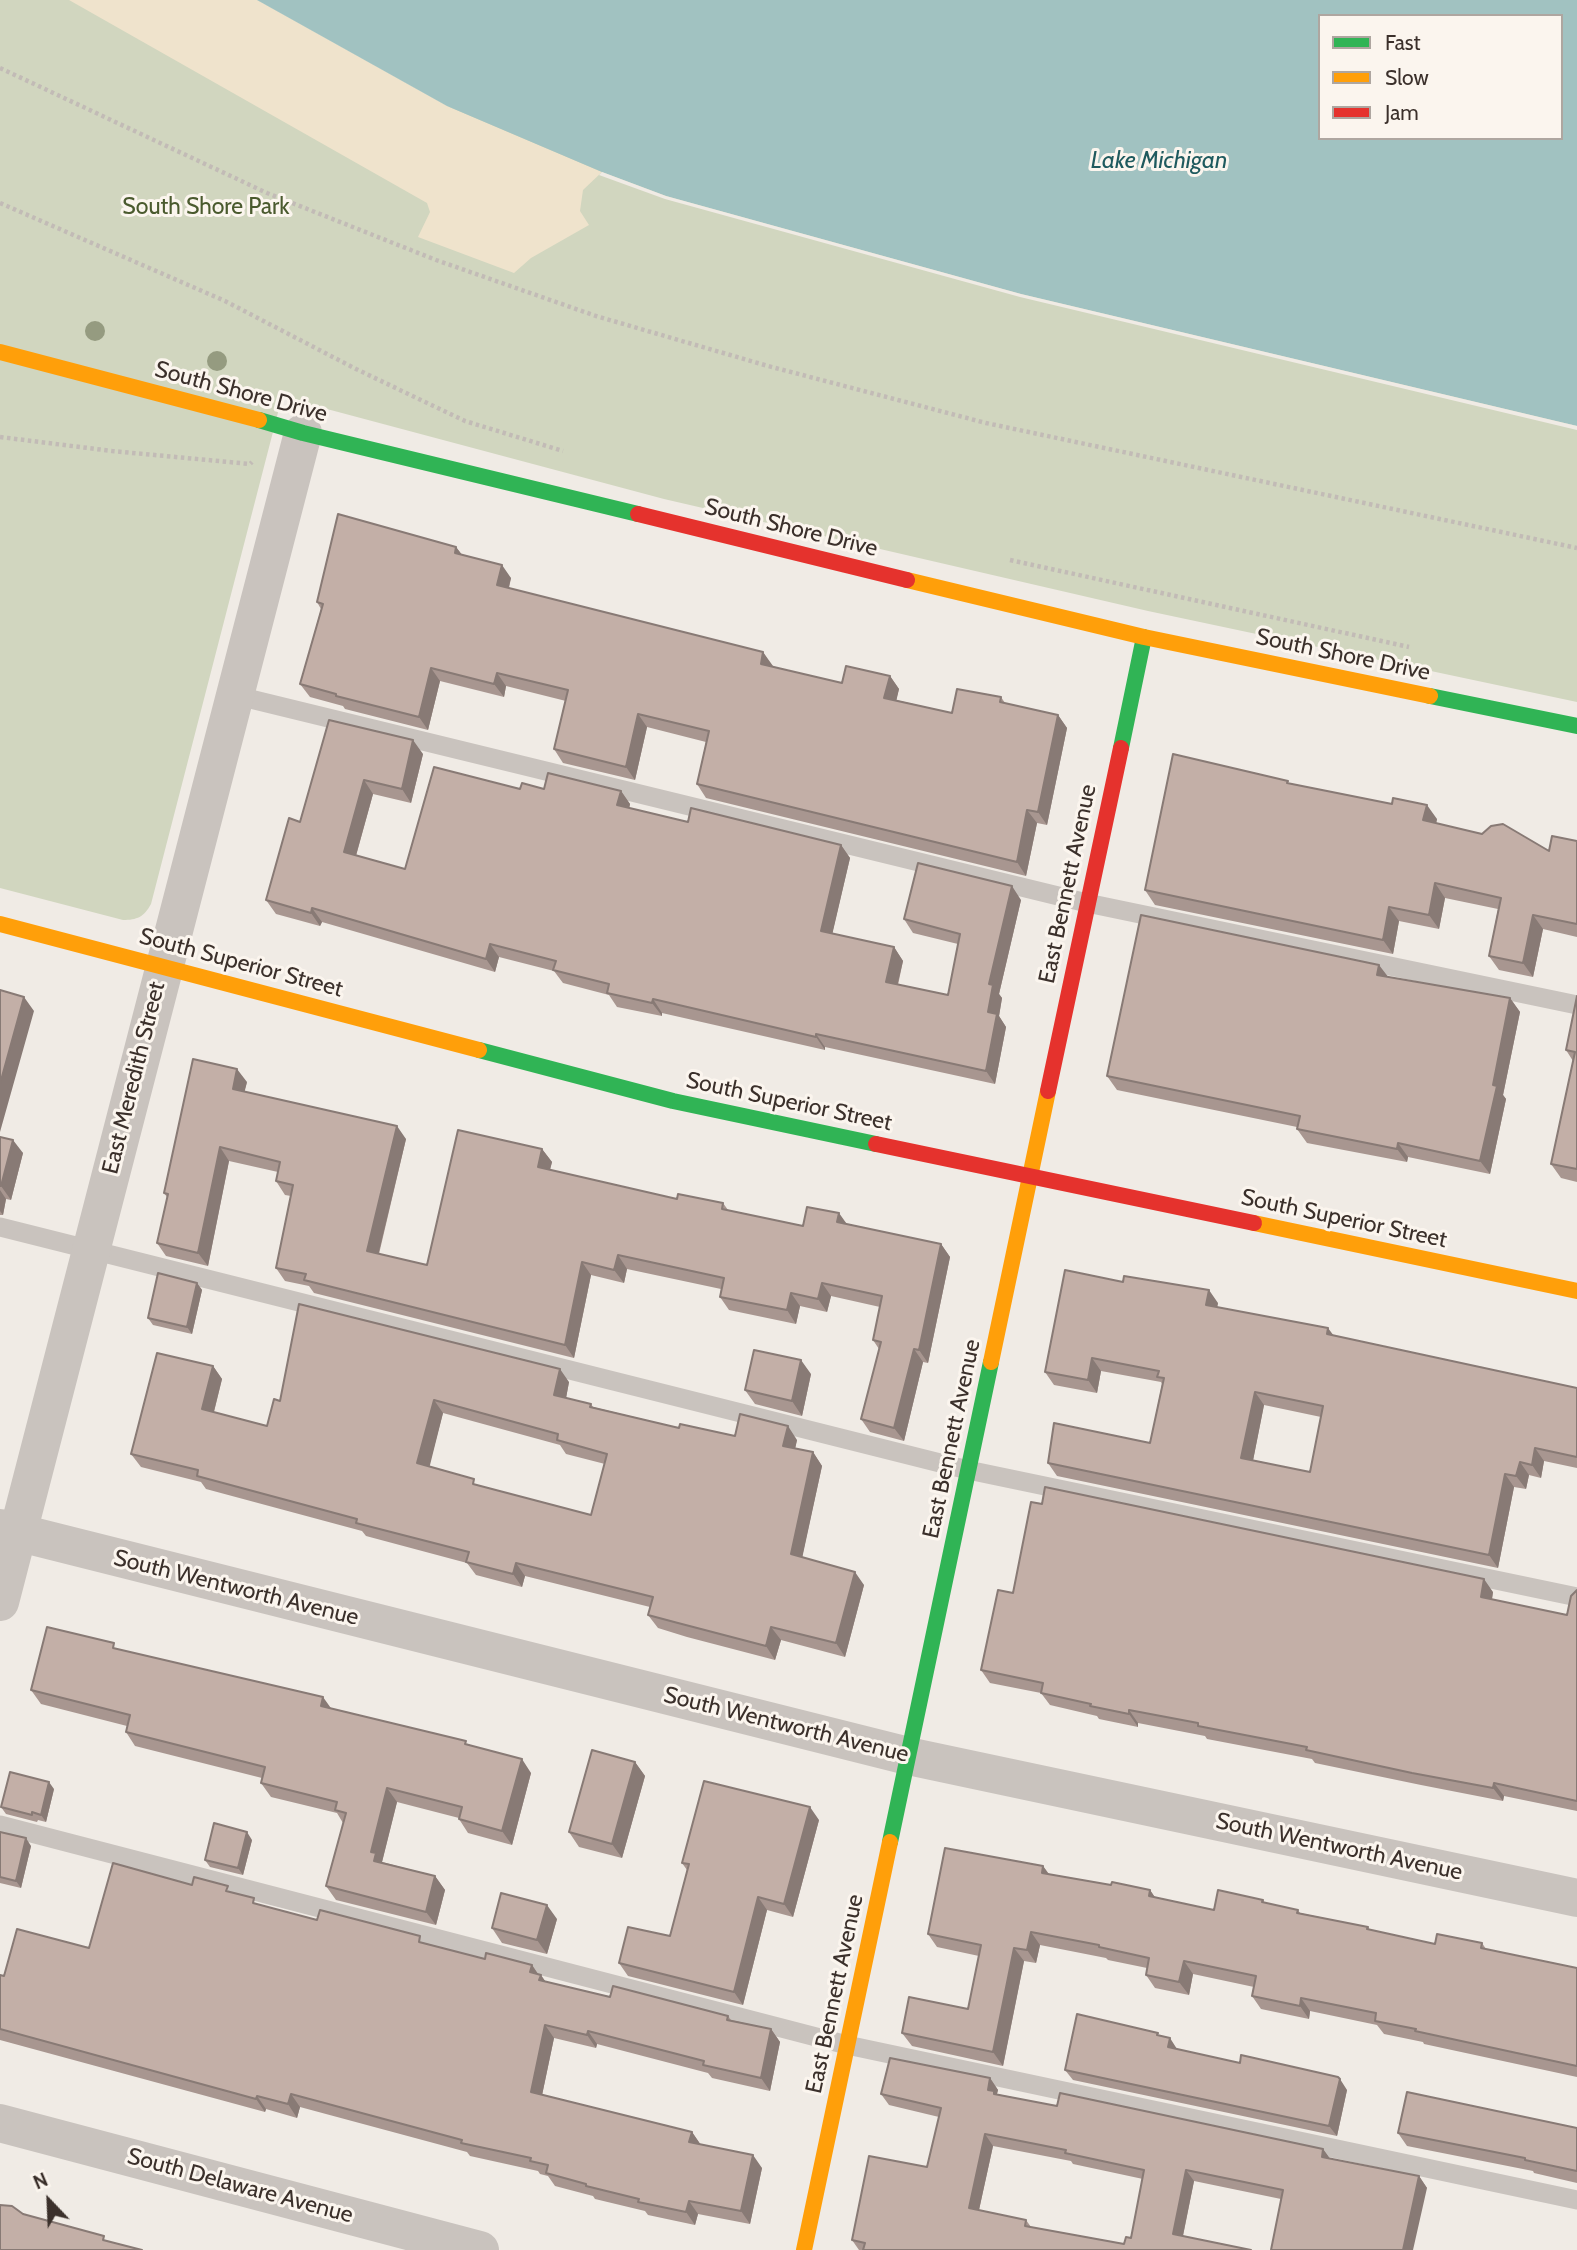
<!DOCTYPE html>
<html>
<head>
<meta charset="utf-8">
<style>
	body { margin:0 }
	#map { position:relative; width:1577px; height:2250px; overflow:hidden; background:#f0ebe5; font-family:Cabin,sans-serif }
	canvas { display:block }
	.legend { position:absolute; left:1318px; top:14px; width:245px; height:126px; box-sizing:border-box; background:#fbf5ee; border:2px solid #aea6a0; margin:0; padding:9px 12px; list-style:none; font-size:21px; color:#3b302b }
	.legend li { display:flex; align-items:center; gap:14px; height:35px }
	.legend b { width:35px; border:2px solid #aea6a0 }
	.north { position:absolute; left:14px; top:2166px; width:70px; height:70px; -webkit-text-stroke:5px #fbf5ee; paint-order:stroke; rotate:337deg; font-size:19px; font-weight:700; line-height:28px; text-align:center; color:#3b302b }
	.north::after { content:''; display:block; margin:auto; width:24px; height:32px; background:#3b302b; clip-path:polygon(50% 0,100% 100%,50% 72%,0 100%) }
</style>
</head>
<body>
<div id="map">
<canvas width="1577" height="2250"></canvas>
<ul class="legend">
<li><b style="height:9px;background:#30b455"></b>Fast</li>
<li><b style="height:9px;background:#ff9f0a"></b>Slow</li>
<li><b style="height:9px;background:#e5322d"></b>Jam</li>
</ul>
<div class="north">N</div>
</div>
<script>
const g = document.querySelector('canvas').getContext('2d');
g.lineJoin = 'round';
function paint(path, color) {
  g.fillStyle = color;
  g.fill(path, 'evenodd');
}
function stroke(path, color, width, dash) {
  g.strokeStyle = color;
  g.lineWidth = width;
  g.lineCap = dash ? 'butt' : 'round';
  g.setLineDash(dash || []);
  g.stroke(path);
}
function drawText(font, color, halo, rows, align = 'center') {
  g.font = font + ' Cabin,sans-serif';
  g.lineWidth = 6;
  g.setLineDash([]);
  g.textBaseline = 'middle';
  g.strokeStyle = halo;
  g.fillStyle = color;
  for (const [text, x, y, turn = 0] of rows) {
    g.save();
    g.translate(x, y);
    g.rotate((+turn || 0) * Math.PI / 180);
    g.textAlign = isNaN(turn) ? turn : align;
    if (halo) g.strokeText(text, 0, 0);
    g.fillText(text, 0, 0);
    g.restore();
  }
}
paint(new Path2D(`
	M0,0H257L447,106L1577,426V702L1148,611L664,499L282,397L151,904C144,917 137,920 123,920L0,888Z`), '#d1d6bf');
paint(new Path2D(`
	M69,0H257L447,106L602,172L583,190L580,211L589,225L531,258L514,273L418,237L430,212L427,203Z`), '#efe3cc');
paint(new Path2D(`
	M257,0H1577V426L1021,294L666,196L602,172L447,106ZM1320,16H1561V138H1320Z`), '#a1c2c1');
paint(new Path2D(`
	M602,172L666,196L1021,294L1577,426V430L1020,297L665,199L599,175Z`), '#f0ebe5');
stroke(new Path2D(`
	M0,68L267,193L436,260L596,316L768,366L986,423L1577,548
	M0,203L225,301L356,369L465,421L563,451
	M0,437L112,451L250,464L252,462
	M1010,560L1409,647`), '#c2bbb6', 4.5, [3.5, 3.5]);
stroke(new Path2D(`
	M234,695L1087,903L1577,1005
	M0,1227L968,1470L1577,1597
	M0,1825L847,2045L1577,2200`), '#c9c3be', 19);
stroke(new Path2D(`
	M0,1528L908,1756L1577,1898
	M0,1602L303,433
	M0,2123L480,2250`), '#c9c3be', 38);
stroke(new Path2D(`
	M259,420L303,433L638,514
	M1430,696L1577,726
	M1121,748L1144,637
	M479,1050L673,1101L876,1144
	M890,1842L991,1362`), '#30b455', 16);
stroke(new Path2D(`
	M0,352L259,420
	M907,580L1144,637L1430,696
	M0,924L479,1050
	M1254,1223L1577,1291
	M991,1362L1048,1091
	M804,2250L890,1842`), '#ff9f0a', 16);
stroke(new Path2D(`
	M638,514L907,580
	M1048,1091L1121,748
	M876,1144L1254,1223`), '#e5322d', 16);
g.fillStyle = '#959b80';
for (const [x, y] of [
	[95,331],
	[217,361]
]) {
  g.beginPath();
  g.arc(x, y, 10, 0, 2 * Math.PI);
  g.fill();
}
paint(new Path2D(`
	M456,547L462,555L511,578L509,588L763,652L772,667L842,683L890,676L899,689L896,700L952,713L1001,697L1005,703L1058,715L1067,728L1047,825L1037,823L1026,876L706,798L697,784L706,742L647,727L635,780L563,763L554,749L566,701L506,686L504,697L440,681L428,730L345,709L343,706L310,697L300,684L321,609L317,602Z
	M329,720L423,754L411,803L373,794L356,856L405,869L520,789L621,791L630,804L629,808L688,822L841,845L850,858L832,934L894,947L903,961L898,985L948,995L958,944L913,933L904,919L1021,900L999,994L1002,998L999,1016L1006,1027L995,1084L825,1047V1050L662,1013V1016L617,1007L609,995L563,983L554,971L499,957L495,972L322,922L320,926L276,914L266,900L300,822Z
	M1289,783L1437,819L1436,823L1549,851L1577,841V937L1543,929L1533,977L1499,970L1489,956L1498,909L1445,898L1439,929L1399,921L1393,954L1155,905L1145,890Z
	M1388,977L1510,998L1520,1012L1503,1095L1506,1099L1490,1174L1408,1157L1407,1162L1307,1143L1297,1129V1127L1117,1090L1107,1076Z
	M1577,996V1182L1561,1178L1551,1164L1573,1061L1566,1050Z
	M247,1082L244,1092L406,1139L379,1254L427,1265L542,1149L552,1162L550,1170L677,1199L723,1203L728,1210L803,1226L847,1224L941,1244L950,1257L928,1363L923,1362L904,1441L870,1432L861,1419L879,1349L873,1340L880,1307L831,1296L827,1312L800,1306L796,1324L729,1310L720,1297L721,1289L627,1269L624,1283L591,1275L574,1358L314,1293L309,1286L285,1281L276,1268L291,1196L285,1195L276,1181L278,1172L229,1161L208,1266L166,1256L157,1243L167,1197L164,1193Z
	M0,1137L23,1153L11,1200L6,1199L3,1215H0Z
	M197,1283L202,1290L192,1334L153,1325L148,1318Z
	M1218,1303L1217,1307L1334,1336L1577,1388V1468L1544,1461L1541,1478L1529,1475L1526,1489L1514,1487L1498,1568L1057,1476L1048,1463L1150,1443L1162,1384L1161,1382L1101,1371L1097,1393L1054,1385L1045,1372ZM1264,1405L1321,1417L1310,1472L1253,1460Z
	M213,1366L222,1379L214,1412L267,1426L280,1401L569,1382L566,1398L591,1404L593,1407L679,1428L735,1436L797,1440L795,1448L813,1452L822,1466L802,1557L864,1585L845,1657L781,1640L775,1660L687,1637L658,1628L648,1615L650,1607L525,1576L522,1587L476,1575L467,1563L366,1536L362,1531L206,1489L201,1482L141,1467L131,1454ZM443,1413L560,1445L566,1454L605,1464L591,1515L479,1486L429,1466Z
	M811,1374L802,1416L755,1404L745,1390Z
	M1577,1590V1811L1504,1796L1503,1801L1421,1785L1315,1763L1312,1759L1207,1739L1205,1736L1138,1723V1727L1099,1719L1097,1716L1050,1705L1041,1693L990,1683L981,1670L1013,1593L1493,1592L1492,1600L1567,1615Z
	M119,1649L331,1709L468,1744L531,1773L512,1845L468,1833L459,1819V1818L397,1802L382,1862L435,1876L445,1890L436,1925L336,1900L326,1886L343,1823L337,1813L271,1797L261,1783L262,1778L135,1746L126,1732L127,1726L41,1704L31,1690Z
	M635,1762L645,1776L622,1858L579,1847L569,1832Z
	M54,1789L46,1822L38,1820L37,1822L6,1814L1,1807Z
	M819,1820L793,1917L767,1910L743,2005L628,1976L619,1963L670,1936L687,1870L682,1863Z
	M0,1832L31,1846L21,1888L0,1883Z
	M252,1840L243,1875L210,1867L205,1860Z
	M1043,1866L1049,1874L1111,1885L1150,1890L1155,1898L1214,1910L1263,1900L1265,1903L1298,1910L1300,1913L1368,1927L1370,1930L1435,1944L1482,1943L1486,1949L1577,1968V2077L1424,2044L1423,2042L1384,2034L1377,2025L1310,2011L1309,2019L1261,2009L1252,1996L1254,1987L1193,1974L1189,1995L1155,1988L1146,1975L1147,1968L1108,1960L1106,1958L1040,1945L1036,1963L1024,1961L1003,2066L912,2046L902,2033L968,2009L979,1956L937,1947L928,1934Z
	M192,1885L232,1893L258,1905L317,1920L425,1943L485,1959L532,1965L538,1974L546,1982L610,1997L728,2016L731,2020L771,2029L780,2042L770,2091L712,2078L708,2073L597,2044L596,2048L554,2038L542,2095L692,2132L700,2144L762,2168L750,2224L698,2214L695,2225L648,2215L645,2211L595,2199L593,2196L555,2186L548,2176L540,2174L538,2171L470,2156L467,2152L300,2107L297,2118L266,2109L265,2112L0,2040V1975L4,1976L89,1948Z
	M557,1919L547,1954L502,1943L492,1928Z
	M1160,2036L1177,2049L1347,2090L1337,2136L1073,2080L1065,2070Z
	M990,2078L998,2090L997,2094L1057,2106L1323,2149L1330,2159L1419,2176L1427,2188L1281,2199L1194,2181L1183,2236L1251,2250H859L852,2240L927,2167L939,2117L889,2105L881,2094ZM993,2146L1071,2161L1073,2164L1143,2179L1131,2238L1124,2244L1031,2227L1026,2220L979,2210Z
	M1577,2128V2183L1534,2173L1533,2171L1407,2146L1398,2133Z`), '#a89690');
paint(new Path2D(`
	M456,547L466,560L455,553Z
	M502,565L511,578L506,598L497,585Z
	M763,652L773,666L770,677L761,664Z
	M431,668L440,681L428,730L419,717Z
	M497,673L506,686L504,697L494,684Z
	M890,676L899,689L894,711L884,698Z
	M638,714L647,727L635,780L626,767Z
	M1058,715L1067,728L1047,825L1038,812Z
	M413,740L423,754L411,803L402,789Z
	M364,780L373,794L353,866L344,852Z
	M621,791L630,804L627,819L617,805Z
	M1427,805L1437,819L1434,834L1423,820Z
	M1027,810L1037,823L1026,876L1017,862Z
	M841,845L850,858L830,944L821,931Z
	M1435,883L1445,898L1439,929L1429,915Z
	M1012,886L1021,900L999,994L1002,998L999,1016L1006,1027L995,1084L986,1071L989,984Z
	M1389,907L1399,921L1393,954L1383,940Z
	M312,908L322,922L320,926L311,913Z
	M1533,915L1543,929L1533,977L1523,963Z
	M490,944L499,957L495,972L486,959Z
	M894,947L903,961L895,995L886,982Z
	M1379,965L1389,978L1377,975Z
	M24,997L34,1011L0,1132V1084Z
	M1510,998L1520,1012L1503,1095L1506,1099L1490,1174L1480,1161L1493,1085Z
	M653,999L662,1013V1016L652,1003Z
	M816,1034L825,1047V1050L816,1037Z
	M237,1069L247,1082L242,1102L233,1089Z
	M397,1126L406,1139L376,1264L367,1251Z
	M13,1140L23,1153L11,1200L1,1186Z
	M1398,1143L1408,1157L1407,1162L1397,1149Z
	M220,1147L229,1161L208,1266L198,1253Z
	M542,1149L552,1162L547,1180L538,1167Z
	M0,1190L6,1199L3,1215L0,1211Z
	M839,1213L849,1227L837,1222Z
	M941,1244L950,1257L928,1363L919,1350Z
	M618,1255L627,1269L624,1283L614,1270Z
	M582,1262L591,1275L574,1358L565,1345Z
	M197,1283L202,1290L192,1334L187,1327Z
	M822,1283L831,1296L827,1312L818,1299Z
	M1209,1290L1218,1303L1215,1318L1206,1305Z
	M791,1293L800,1306L796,1324L787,1310Z
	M1328,1328L1337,1340L1327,1334Z
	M914,1349L923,1362L904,1441L894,1428Z
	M1092,1358L1101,1371L1097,1393L1088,1380Z
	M801,1360L811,1374L802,1416L792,1401Z
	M213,1366L222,1379L211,1423L202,1409Z
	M560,1369L569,1382L564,1409L554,1395Z
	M1255,1392L1264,1405L1251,1471L1241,1458Z
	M434,1400L443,1413L427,1477L417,1463Z
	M788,1426L797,1440L793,1459L783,1446Z
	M1535,1448L1544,1461L1541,1478L1532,1465Z
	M813,1452L822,1466L800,1568L791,1554Z
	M1520,1462L1529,1475L1526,1489L1516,1476Z
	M1505,1474L1514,1487L1498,1568L1489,1555Z
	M516,1563L525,1576L522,1587L513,1574Z
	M855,1572L864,1585L845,1657L836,1643Z
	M1484,1579L1493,1592L1490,1610L1481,1597Z
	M771,1627L781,1640L775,1660L766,1646Z
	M323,1697L333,1711L321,1706Z
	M1129,1710L1138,1723V1727L1129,1714Z
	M522,1759L531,1773L512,1845L502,1831Z
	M635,1762L645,1776L622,1858L612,1844Z
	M49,1782L54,1789L46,1822L41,1815Z
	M1494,1783L1504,1796L1503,1801L1493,1788Z
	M387,1788L397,1802L382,1862L386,1867L374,1861L371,1852Z
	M810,1807L819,1820L793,1917L784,1904Z
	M247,1832L252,1840L243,1875L238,1868Z
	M26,1838L31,1846L21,1888L16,1881Z
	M1043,1866L1052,1879L1042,1873Z
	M435,1876L445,1890L436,1925L426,1912Z
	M1150,1890L1159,1903L1149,1896Z
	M758,1897L767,1910L743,2005L734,1992Z
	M547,1905L557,1919L547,1954L537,1940Z
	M1031,1932L1040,1945L1036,1963L1027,1950Z
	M1014,1948L1024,1961L1003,2066L993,2052Z
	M1184,1961L1193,1974L1189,1995L1179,1982Z
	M532,1965L540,1977L541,1975L550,1988L530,1972Z
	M1301,1998L1310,2011L1309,2019L1300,2006Z
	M545,2025L554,2038L540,2105L531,2092Z
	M771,2029L780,2042L770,2091L761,2078Z
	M588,2031L597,2044L596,2048L587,2035Z
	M1170,2038L1177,2049L1168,2047Z
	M990,2078L998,2090L996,2097L988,2090Z
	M1340,2079L1347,2090L1337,2136L1329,2126Z
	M291,2094L300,2107L297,2118L288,2104Z
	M257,2096L266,2109L265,2112L256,2099Z
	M692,2132L701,2145L689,2142Z
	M985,2134L993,2146L977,2219L969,2208Z
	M1323,2149L1331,2160L1322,2157Z
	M753,2155L762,2168L750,2224L741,2211Z
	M1186,2170L1194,2181L1181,2245L1173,2234Z
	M1419,2176L1427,2188L1413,2250H1403Z
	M689,2201L698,2214L695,2225L686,2212Z`), '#887a75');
const building = new Path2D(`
	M338,514L456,547L455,553L502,565L497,585L763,652L761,664L842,683L846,666L890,676L884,698L952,713L957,689L1001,697L1000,702L1058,715L1038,812L1027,810L1017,862L697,784L709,731L638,714L626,767L554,749L568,690L497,673L494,684L431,668L419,717L336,696V694L300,684L323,604L317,602Z
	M329,720L413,740L402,789L364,780L344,852L405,869L434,767L520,789L522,783L544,789L548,773L621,791L617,805L688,822L691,808L841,845L821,931L894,947L886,982L948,995L960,934L904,919L918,863L1012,886L989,984L993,985L988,1012L997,1014L986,1071L816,1034V1037L653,999L652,1003L607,993L609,984L553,970L556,961L490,944L486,959L312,908L311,913L266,900L289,818L300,822Z
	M1173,754L1288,781L1287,783L1392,804L1393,798L1427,805L1423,820L1482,834L1491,826L1503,824L1549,851L1552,836L1577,841V924L1533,915L1523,963L1489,956L1501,898L1435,883L1429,915L1389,907L1383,940L1145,890Z
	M1141,915L1379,965L1377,975L1510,998L1493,1085L1497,1086L1480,1161L1398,1143L1397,1149L1297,1129L1300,1116L1107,1076Z
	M0,990L24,997L0,1084Z
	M1577,996V1169L1551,1164L1575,1052L1566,1050Z
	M193,1059L237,1069L233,1089L397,1126L367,1251L427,1265L458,1130L542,1149L538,1167L677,1199L678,1194L723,1203L722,1209L803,1226L807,1207L839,1213L837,1222L941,1244L919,1350L914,1349L894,1428L861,1419L881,1342L873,1340L882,1296L822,1283L818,1299L791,1293L787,1310L720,1297L724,1278L618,1255L614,1270L582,1262L565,1345L304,1280L306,1274L276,1268L293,1185L276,1181L280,1162L220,1147L198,1253L157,1243L168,1194L164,1193Z
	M0,1137L13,1140L1,1186H0Z
	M1065,1270L1123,1282L1124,1276L1209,1290L1206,1305L1328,1328L1327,1334L1577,1388V1457L1535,1448L1532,1465L1520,1462L1516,1476L1505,1474L1489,1555L1048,1463L1054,1423L1150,1443L1164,1378L1157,1377L1159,1371L1092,1358L1088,1380L1045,1372ZM1255,1392L1323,1406L1310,1472L1241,1458Z
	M158,1273L197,1283L187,1327L148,1318Z
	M299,1304L560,1369L554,1395L591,1404L590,1407L679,1428L680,1424L735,1436L740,1414L788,1426L783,1446L813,1452L791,1554L855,1572L836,1643L771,1627L766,1646L678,1623L648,1615L653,1597L516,1563L513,1574L466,1562L469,1552L356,1523L357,1519L197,1476L198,1470L131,1454L157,1353L213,1366L202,1409L267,1426L274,1399L280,1401ZM434,1400L558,1434L557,1440L607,1454L591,1515L473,1484L474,1479L417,1463Z
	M754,1350L801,1360L792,1401L745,1390Z
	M1045,1487L1484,1579L1481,1597L1567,1615L1571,1596L1577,1590V1801L1494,1783L1493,1788L1412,1773L1306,1750L1307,1747L1198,1726V1723L1129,1710V1714L1090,1706L1091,1704L1041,1693L1043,1683L981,1670L998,1590L1013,1593L1031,1502L1042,1504Z
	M47,1627L114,1643L113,1648L323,1697L321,1706L466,1741L465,1744L522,1759L502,1831L459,1819L462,1807L387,1788L371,1852L376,1853L374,1861L435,1876L426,1912L326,1886L346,1813L335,1810L337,1802L261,1783L265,1767L126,1732L130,1715L31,1690Z
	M592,1750L635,1762L612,1844L569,1832Z
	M10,1772L49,1782L41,1815L32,1812V1815L1,1807Z
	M704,1781L810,1807L784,1904L758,1897L734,1992L619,1963L628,1927L670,1936L689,1864L682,1863Z
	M214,1823L247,1832L238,1868L205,1860Z
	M0,1832L26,1838L16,1881L0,1877Z
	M945,1848L1043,1866L1042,1873L1111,1885L1112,1882L1150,1890L1149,1896L1214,1910L1218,1890L1263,1900L1262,1902L1298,1910L1297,1913L1368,1927L1367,1929L1435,1944L1437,1934L1482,1943L1481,1948L1577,1968V2066L1415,2031L1416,2029L1375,2021L1376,2013L1301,1998L1300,2006L1252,1996L1256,1976L1184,1961L1179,1982L1146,1975L1149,1958L1099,1947V1945L1031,1932L1027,1950L1014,1948L993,2052L902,2033L909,1997L968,2009L981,1945L928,1934Z
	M113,1863L192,1885L194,1877L228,1886L226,1891L254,1898L253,1903L317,1920L320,1910L420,1936L419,1942L485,1959L486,1953L532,1965L530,1972L541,1975L539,1980L610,1997L613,1986L728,2016L727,2020L771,2029L761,2078L703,2065L704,2061L588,2031L587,2035L545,2025L531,2092L692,2132L689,2142L753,2155L741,2211L689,2201L686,2212L638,2202L639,2199L586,2186V2184L546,2173L548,2165L530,2161L531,2158L461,2143L462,2140L291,2094L288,2104L257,2096L256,2099L0,2029V1975L4,1976L17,1929L89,1948Z
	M501,1893L547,1905L537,1940L492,1928Z
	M1077,2014L1158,2033L1157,2035L1170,2038L1168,2047L1240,2063L1241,2055L1338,2077L1340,2079L1329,2126L1065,2070Z
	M890,2058L990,2078L988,2090L994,2091V2094L1057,2106L1060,2093L1323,2149L1322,2157L1419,2176L1403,2250H1271L1283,2190L1186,2170L1173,2234L1251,2250H863L865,2243L852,2240L869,2156L927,2167L941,2108L881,2094ZM985,2134L1066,2150L1065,2153L1144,2170L1131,2238L1126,2237L1124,2244L1025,2226L1026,2220L969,2208Z
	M1407,2092L1577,2128V2171L1525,2160V2158L1398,2133Z
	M0,2205L12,2206L23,2214L104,2236L103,2240L142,2250H0Z`);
paint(building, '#c3afa7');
stroke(building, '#887a75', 2);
drawText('23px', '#4a5a2e', '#fbf5ee', [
	["South Shore Park",206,207]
]);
drawText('23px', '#3b302b', '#fbf5ee', [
	["South Shore Drive",241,392,15],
	["South Shore Drive",791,528,14],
	["South Shore Drive",1343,655,12],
	["East Bennett Avenue",1068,884,-78],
	["South Superior Street",241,963,15],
	["East Meredith Street",134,1078,-76],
	["South Superior Street",789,1102,12],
	["South Superior Street",1344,1219,12],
	["East Bennett Avenue",952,1439,-78],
	["South Wentworth Avenue",236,1588,14],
	["South Wentworth Avenue",786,1725,14],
	["South Wentworth Avenue",1339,1847,12],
	["East Bennett Avenue",835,1994,-78],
	["South Delaware Avenue",240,2186,15]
]);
drawText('italic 24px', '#1f5a5e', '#fbf5ee', [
	["Lake Michigan",1159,161]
]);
</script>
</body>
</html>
